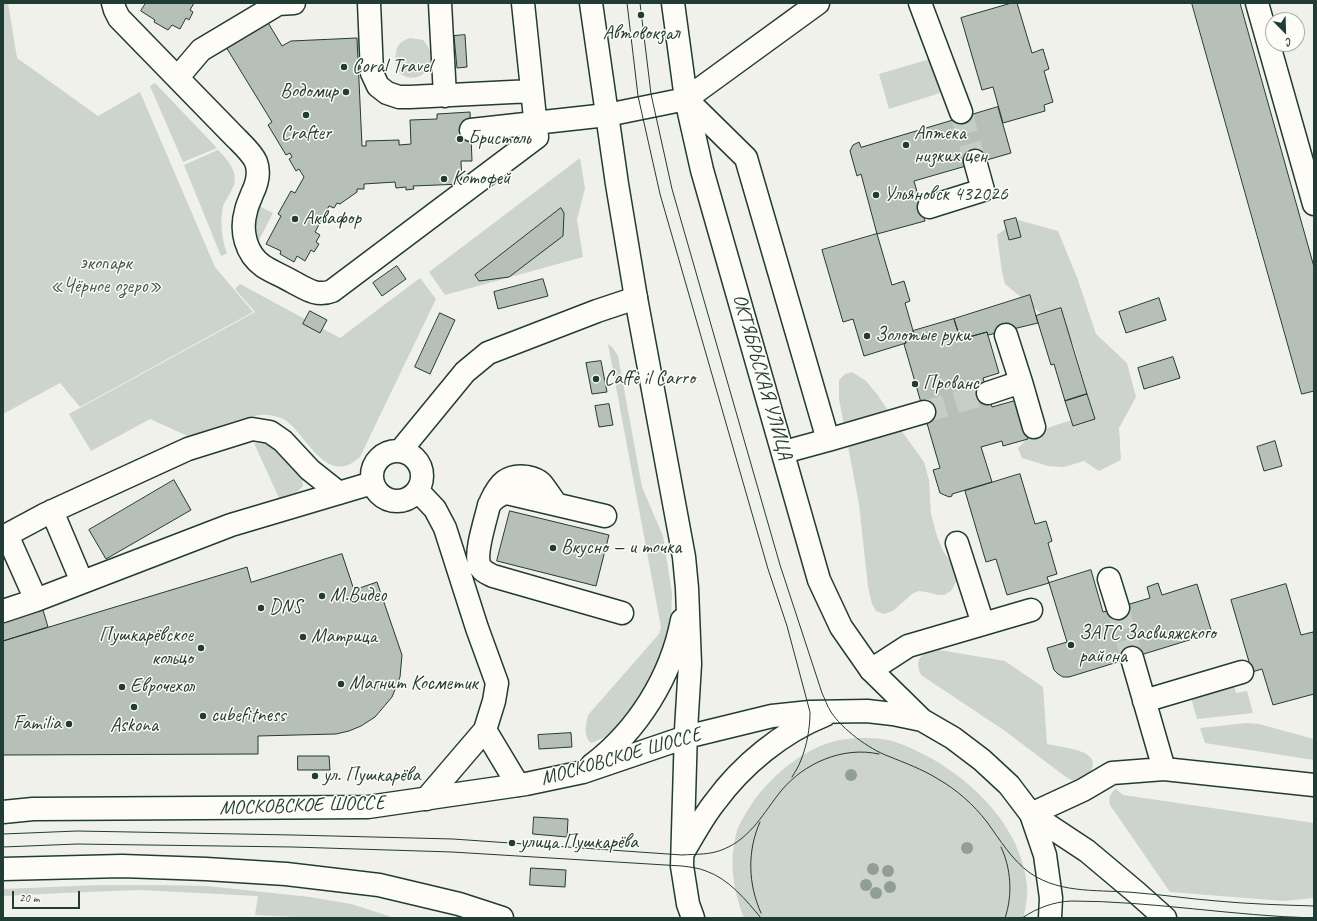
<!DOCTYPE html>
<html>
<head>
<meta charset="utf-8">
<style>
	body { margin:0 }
	#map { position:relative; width:1317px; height:921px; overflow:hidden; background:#f0f1eb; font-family:Caveat,sans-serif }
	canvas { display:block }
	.frame { position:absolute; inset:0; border:4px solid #1f3d34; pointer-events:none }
	.north { position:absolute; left:1265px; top:12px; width:40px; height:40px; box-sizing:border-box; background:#fdfcf7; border:1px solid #a4b0a9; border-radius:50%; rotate:157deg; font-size:11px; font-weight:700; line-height:16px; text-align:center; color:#1f3d34 }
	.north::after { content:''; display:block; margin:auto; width:14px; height:18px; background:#1f3d34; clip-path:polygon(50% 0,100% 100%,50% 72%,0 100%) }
	.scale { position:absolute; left:12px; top:891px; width:68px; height:18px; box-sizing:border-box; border:2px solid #1f3d34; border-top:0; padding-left:5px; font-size:12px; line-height:14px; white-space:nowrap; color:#1f3d34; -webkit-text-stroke:3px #fdfcf7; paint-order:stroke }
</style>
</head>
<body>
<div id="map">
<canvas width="1317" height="921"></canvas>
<div class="frame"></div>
<div class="north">С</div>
<div class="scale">20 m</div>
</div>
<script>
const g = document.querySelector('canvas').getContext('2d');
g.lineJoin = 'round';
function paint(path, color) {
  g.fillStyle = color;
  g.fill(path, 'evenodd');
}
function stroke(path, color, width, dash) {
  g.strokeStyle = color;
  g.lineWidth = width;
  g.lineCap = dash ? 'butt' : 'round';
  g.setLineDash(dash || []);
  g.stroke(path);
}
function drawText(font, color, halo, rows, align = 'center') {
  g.font = font + ' Caveat,sans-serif';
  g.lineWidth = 3;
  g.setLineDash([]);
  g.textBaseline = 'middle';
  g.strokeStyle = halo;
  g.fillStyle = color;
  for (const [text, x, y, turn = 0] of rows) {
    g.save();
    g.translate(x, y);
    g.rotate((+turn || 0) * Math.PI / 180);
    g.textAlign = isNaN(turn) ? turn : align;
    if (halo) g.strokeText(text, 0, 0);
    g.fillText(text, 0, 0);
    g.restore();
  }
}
paint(new Path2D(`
	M3,3H8L17,58L98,116L140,92L215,267L253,312L80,407L60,383L3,414Z
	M410,38L423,40C455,75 389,98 396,52C397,44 403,40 410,38Z
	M930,59L940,93L889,109L879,74Z
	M155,83L217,148L183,162L150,86Z
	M218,150C227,159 238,171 234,185C231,192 227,198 224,204C219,217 222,241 227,253L221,256L184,165Z
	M580,158L585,188L577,220L583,257L445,295L429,272Z
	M259,206L273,213L257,244C253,229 253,221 259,206Z
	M1018,220L1058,231L1078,280L1096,334L1127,363L1136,397L1119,428L1121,460L1099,471L1084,461L1064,467L1048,466L1022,458L1018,448L1032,434L1056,425L1086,416L1091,407L1074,346L1061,323L1045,317L1005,284L1002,272L997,235Z
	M420,278L436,299L360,457C329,486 309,441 289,423C284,418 276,416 269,415C251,412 209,430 190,437L150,419L91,451L69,414L255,312L235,289L240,284L340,338Z
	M608,344L612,347L618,356L642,487L663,536L672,593L671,624L649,691L615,733L591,743C583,736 586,725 588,715L659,634L661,627Z
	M852,372L866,381L877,394L901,430L924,462L929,480L931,514L937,536L943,551L952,564L956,575V582L951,591L944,595H938L927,592L918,591L912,594L893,611L884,614L876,611L872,604L868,587L859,504L839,399V380L845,374Z
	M254,443L267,444L275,448L302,477L303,486L297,492L279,498Z
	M939,650L1005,661L1043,687L1047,744C1056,746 1079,749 1086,754C1100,761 1090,778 1078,781C1074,782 1070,779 1066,777L1005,731L921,675C913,657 923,653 939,650Z
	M1232,679L1236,693L1247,691L1253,713L1197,719L1189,691Z
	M1246,723L1259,724L1314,739V760L1205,743L1200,728Z
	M857,738C868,738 877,738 888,740C901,743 915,750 927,756C975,782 1021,828 1027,885C1028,896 1026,907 1023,918H744C733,891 729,863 736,834C739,822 748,810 755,799C776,772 805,748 839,740C845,739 851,739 857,738Z
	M1116,789L1123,795L1314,823V898L1284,901L1170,892L1110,805C1108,798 1110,793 1116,789Z
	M100,885H157L207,886L310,897L351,904L395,918H316L255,915L258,896L139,890L63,893L3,896V889Z`), '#cdd3cd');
const building = new Path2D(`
	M146,3H194L190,10L193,12L189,20L186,18L180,29L172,25L168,30L154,22L155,20L141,11Z
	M1012,3H1017L1032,53L1043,49L1049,69L1044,71L1053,102L1044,105L1045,111L1003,123L993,87L982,90L961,18Z
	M1192,3H1240L1314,267V391L1302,394Z
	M267,21L282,46L291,41L357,38L362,146H366V141L399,140V145L411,144L410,120L437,119V114L470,112L472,161H461L462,184L413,186L414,189L406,190V187L396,188L395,182L364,184V189H357V192L340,204L337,203L334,208L329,206L315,232L320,235L316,242L319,244L314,252L311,250L305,261L297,256L294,262L280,254L281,251L266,244L281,216L278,214L291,191L295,193L304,177L299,169L296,171L289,159L292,157L290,153L286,155L268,125L272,122L226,47Z
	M465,35L467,67L457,68L454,36Z
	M998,107L1011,153L914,181L925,221L877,234L861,174L857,176L850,151L853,145L859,142L861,147Z
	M561,208L564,213L563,236L509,277L479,281L475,275Z
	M1016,218L1021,237L1009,240L1004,221Z
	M877,234L892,285L904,281L910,301L905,303L914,334L904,337L906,343L864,356L853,319L843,322L822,250Z
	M397,266L406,279L382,296L373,283Z
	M543,279L548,296L498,309L494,292Z
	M1030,295L1038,323L988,335L987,332L958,340L957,336L959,335L954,319Z
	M1159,298L1166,320L1126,333L1119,312Z
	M1061,308L1087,394L1065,401L1054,364L1051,365L1036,316Z
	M310,311L327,320L320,333L303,324Z
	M440,313L455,320L430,374L415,367Z
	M954,319L959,335L957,336L958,340L987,332L999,373L983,378L992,407L1017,400L1028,439L1003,446L1002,441L981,447L992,482L952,494V496L949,497L940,493L933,470L940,468L904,344L906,343L904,337L914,334L913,331Z
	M1173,357L1180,378L1144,389L1138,368Z
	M601,361L607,392L592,394L586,363Z
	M1087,394L1095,419L1073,426L1065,401Z
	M609,404L613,425L599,427L595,406Z
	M1275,441L1282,466L1264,471L1257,447Z
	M1020,474L1035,524L1046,521L1052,541L1048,543L1057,574L1047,577L1049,583L1007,595L996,559L986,562L965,491Z
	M174,480L191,510L106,559L89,530Z
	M510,511L609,535L596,586L497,561Z
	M342,554L354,590L377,582L402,655L400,677L392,697L375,717L361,726L349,731L336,734L258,736V754L3,755V641L247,567L251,582Z
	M1091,570L1103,612L1150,598L1147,587L1158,583L1162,595L1197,584L1212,633L1069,677H1063L1058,674L1054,670L1047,648L1067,642L1049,583Z
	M1286,584L1301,635L1313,632L1314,636V694L1273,705L1262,669L1252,672L1231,600Z
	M43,610L48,627L3,641V622Z
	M571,733L572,747L539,749L538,735Z
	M298,756H329L330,770H298Z
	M534,817L568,819L567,837L533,834Z
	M531,868L566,870L565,887L530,885Z`);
paint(building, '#b6bfb8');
stroke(building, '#1f3d34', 1);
stroke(new Path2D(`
	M961,112L975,161
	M924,412L988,393
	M1118,608L1132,658`), '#c6cdc6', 22, [22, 11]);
const minor = new Path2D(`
	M113,3L115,10L119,18L236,138C243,145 252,153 256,162C260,173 257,184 252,194C250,200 247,205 246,211C240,231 246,254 263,266C272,272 283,276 293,282C306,289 317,297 332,291L537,137L523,3
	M369,3L372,73L378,86L387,93L399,97H410L532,91
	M440,3L445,96
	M920,3L961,112
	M1257,3L1314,204
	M178,77L201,50L278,4L294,3
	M471,130L607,115
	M929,207L983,190L975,161
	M1021,382L1034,427
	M988,393L1021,382L1006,335
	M828,440L924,412
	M401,450L465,372L488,353L597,311L636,298
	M372 476a25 25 0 1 1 50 0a25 25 0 1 1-50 0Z
	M784,452L828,440L746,158L686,99L818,3
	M418,491L435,509L445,528L477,628L497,683L494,701L485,730L426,799
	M491,501C499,484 507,474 527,477C532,478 537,479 541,483C546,489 551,497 556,504
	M52,511L82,582
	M605,516L507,493C499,494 494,498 489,505C486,519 475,551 479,564C481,571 487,573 493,576L622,613
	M3,537L46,514L188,449L252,429L270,432L283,441L310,470L339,493
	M957,543L983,624
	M1109,579L1118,608
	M36,600L231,525L369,484L372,480
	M3,611L36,600L7,535
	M1132,658L1164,769
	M871,670L908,646L1031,610
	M1144,701L1242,672
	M485,730L518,785
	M1031,814L1083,790L1112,773L1164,769L1314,785`);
const major = new Path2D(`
	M591,3L617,184L636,298L684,557L687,588L690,664L686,730L682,866L688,904L693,918
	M673,3L686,99L702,170L819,580L841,627L871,670L922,720
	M607,115L686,99
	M592,765C638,730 671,677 682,620
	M3,812L33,809L368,807L526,784L583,772L686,737L772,716L810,712L867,711L893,714L922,720L953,738L982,760L1009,785L1031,814L1087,851L1137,893L1165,918
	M1031,814L1045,855L1051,898L1050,918
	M684,851C694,834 703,817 715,802C742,765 782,732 825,715
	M3,869L122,866L206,869L286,874L379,885L459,904L502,918`);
stroke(minor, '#1f3d34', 25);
stroke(major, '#1f3d34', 25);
stroke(minor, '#fdfcf7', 22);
stroke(major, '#fdfcf7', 22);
stroke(new Path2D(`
	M627,3L638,96L660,194L768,569L787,626L810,712C810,728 807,745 801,760C799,766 795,772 792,777
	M640,3L651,94L672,189L780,565L822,693C825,699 827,706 831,712C842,729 869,749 888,756C905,763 922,769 938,779C957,790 973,804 987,822C1000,840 1012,860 1030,873C1062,895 1102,889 1139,893C1165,895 1191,899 1217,901C1249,904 1282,905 1314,906
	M760,822C747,851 748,884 761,913
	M3,834L77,831L293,835L453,839L682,855C696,854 711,855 724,849C751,838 764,812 781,791C804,763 843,746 879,754
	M3,847L77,844L293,847L452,852L682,866C690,867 699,868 706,871C729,879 746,900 761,918
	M1001,847C1011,868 1013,895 1005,918
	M1022,918C1037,908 1053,902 1071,901C1152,901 1233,916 1314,918`), '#1f3d34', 1);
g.fillStyle = '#909e97';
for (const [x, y] of [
	[851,775],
	[967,848],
	[873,869],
	[888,871],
	[866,885],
	[890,887],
	[876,893]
]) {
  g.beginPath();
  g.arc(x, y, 6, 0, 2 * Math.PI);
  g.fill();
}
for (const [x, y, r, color] of [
	[641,15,4,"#1f3d34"],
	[344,67,4,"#1f3d34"],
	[346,92,4,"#1f3d34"],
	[306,115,4,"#1f3d34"],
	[460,139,4,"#1f3d34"],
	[906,145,4,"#1f3d34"],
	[444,179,4,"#1f3d34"],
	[876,195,4,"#1f3d34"],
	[295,219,4,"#1f3d34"],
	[867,336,4,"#1f3d34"],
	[596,379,4,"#1f3d34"],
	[915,384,4,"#1f3d34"],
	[553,548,4,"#1f3d34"],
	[322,596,4,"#1f3d34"],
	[261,608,4,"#1f3d34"],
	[303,637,4,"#1f3d34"],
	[1071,645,4,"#1f3d34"],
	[201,648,4,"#1f3d34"],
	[341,684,4,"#1f3d34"],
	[122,687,4,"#1f3d34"],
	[134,707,4,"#1f3d34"],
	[203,716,4,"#1f3d34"],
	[69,724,4,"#1f3d34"],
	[315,776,4,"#1f3d34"],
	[512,843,4,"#1f3d34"]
]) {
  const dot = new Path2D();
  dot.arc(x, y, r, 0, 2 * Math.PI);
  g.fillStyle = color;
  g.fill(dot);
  stroke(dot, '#fdfcf7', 1.5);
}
drawText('20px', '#1f3d34', '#fdfcf7', [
	["Автовокзал",641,34,"center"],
	["Coral Travel",352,67],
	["Водомир",338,92,"right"],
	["Crafter",306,134,"center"],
	["Аптека",914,134],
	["низких цен",914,157],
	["Бристоль",468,139],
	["Котофей",452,179],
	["Ульяновск 432026",884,195],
	["Аквафор",303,219],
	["Золотые руки",875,336],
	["Caffè il Carro",604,379],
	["Прованс",923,384],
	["Вкусно — и точка",561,548],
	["М.Видео",330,596],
	["DNS",269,608],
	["ЗАГС Засвияжского",1079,634],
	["района",1079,657],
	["Пушкарёвское",193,636,"right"],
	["кольцо",193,659,"right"],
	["Матрица",311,637],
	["Магнит Косметик",349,684],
	["Еврочехол",130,687],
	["cubefitness",211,716],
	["Familia",61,724,"right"],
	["Askona",134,726,"center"],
	["ул. Пушкарёва",323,776],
	["улица Пушкарёва",520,843]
], 'left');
drawText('20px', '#425b53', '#fdfcf7', [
	["экопарк",106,264],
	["«Чёрное озеро»",106,287]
]);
drawText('20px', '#1f3d34', '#fdfcf7', [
	["ОКТЯБРЬСКАЯ УЛИЦА",762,377,74],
	["МОСКОВСКОЕ ШОССЕ",621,757,-16],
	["МОСКОВСКОЕ ШОССЕ",302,806,-2]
]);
</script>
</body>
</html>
